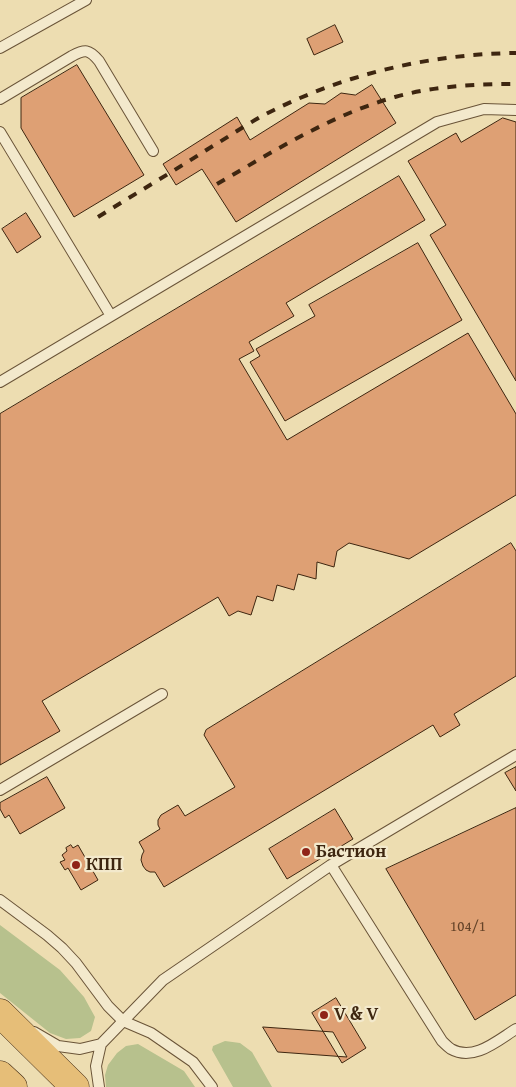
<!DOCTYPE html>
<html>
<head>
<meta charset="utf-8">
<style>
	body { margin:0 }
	canvas { display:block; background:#edddb1 }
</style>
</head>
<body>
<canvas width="516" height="1087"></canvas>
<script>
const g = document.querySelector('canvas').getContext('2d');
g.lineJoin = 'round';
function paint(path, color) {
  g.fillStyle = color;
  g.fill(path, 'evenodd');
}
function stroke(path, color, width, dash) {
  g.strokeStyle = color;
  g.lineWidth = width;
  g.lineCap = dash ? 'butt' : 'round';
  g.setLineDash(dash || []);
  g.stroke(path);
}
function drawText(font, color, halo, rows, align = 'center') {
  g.font = font + ' "Gentium Book Plus",serif';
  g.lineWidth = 4.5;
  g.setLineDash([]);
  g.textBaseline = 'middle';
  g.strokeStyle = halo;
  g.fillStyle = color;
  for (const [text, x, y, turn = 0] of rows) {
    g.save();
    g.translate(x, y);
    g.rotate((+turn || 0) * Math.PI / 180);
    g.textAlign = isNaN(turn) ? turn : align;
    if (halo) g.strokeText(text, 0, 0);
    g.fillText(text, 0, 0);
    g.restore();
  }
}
paint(new Path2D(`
	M0,925L60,970L84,997L95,1017L91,1031L80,1038L66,1039L50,1033L0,993Z
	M225,1041L240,1043L252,1052L272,1087H233L212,1050L213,1046Z
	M138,1044L184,1071L195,1087H106L105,1075L108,1065L117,1053L126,1046Z`), '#b7c18d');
const building = new Path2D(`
	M335,25L343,42L314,55L307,39Z
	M77,65L144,175L74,217L21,128V98Z
	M372,85L396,123L236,222L202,169L176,185L163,164L237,117L250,140L309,103L325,104L341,93L355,95Z
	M503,118L516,122V381L430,235L446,225L408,161L456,133L461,142Z
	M399,176L425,220L286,303L294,316L249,342L254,351L239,359L287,440L468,333L516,414V495L409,559L349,543L337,551L334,567L317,562L316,579L298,574L294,590L277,585L273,601L257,596L251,615L238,611L229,616L218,597L42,701L60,731L0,765V414Z
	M26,213L41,237L17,253L2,229Z
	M418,243L462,320L285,421L250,362L260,356L256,349L315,316L309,305Z
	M511,543L516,551V676L454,714L460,725L440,737L433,725L164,887L155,872H150L146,870L143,866L141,860L142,855L144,851L139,842L160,829L158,825V820L161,815L178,805L185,816L235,787L204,735L206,730Z
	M516,767V791L505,773Z
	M47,777L65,808L20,834L9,815L5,818L0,809V803Z
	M516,808V995L475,1020L386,869Z
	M335,809L353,839L287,879L269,849Z
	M71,845L73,848L78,845L98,880L81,890L68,868L65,870L60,862L65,860L62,855L67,851L66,848Z
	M336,998L366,1048L342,1063L312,1013Z
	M263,1027L333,1032L347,1057L278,1052Z`);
paint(building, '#dea074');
stroke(building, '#3e2610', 1);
const lane = new Path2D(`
	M0,48L86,0
	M0,99L72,56C85,49 89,49 99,61L153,151
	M0,132L111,316
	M0,382L437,122L484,109L516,110
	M0,790L162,694
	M331,865L442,1041C445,1044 448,1047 451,1049C474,1062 498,1040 516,1029
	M0,900L47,935L62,948L76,963L108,1006L123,1021L151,1033L193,1062L212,1087
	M34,1032L58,1046L80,1049L101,1044
	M99,1087L96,1066L101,1044L163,980L331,865L516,755`);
const primary = new Path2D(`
	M0,1013L75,1087
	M0,1075L13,1087`);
stroke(lane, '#6a5438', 12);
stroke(primary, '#3e2610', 29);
stroke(lane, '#f3e9cc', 10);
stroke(primary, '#e6be78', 28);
stroke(new Path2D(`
	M217,184C274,151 331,115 395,97C434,86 476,84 516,84
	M98,217C135,194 172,172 208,149C230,136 251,121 274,110C349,73 432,54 516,53`), '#3e2610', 4, [9, 9]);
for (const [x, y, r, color] of [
	[306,852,5,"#8f2418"],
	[76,865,5,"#8f2418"],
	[324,1015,5,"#8f2418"]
]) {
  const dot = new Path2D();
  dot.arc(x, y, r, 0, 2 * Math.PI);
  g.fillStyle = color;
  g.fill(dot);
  stroke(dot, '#f3e9cc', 2);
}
drawText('15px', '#664429', null, [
	["104/1",468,927]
]);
drawText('bold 18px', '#3e2610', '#f3e9cc', [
	["Бастион",316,852],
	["КПП",86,865],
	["V & V",334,1015]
], 'left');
</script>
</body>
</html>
